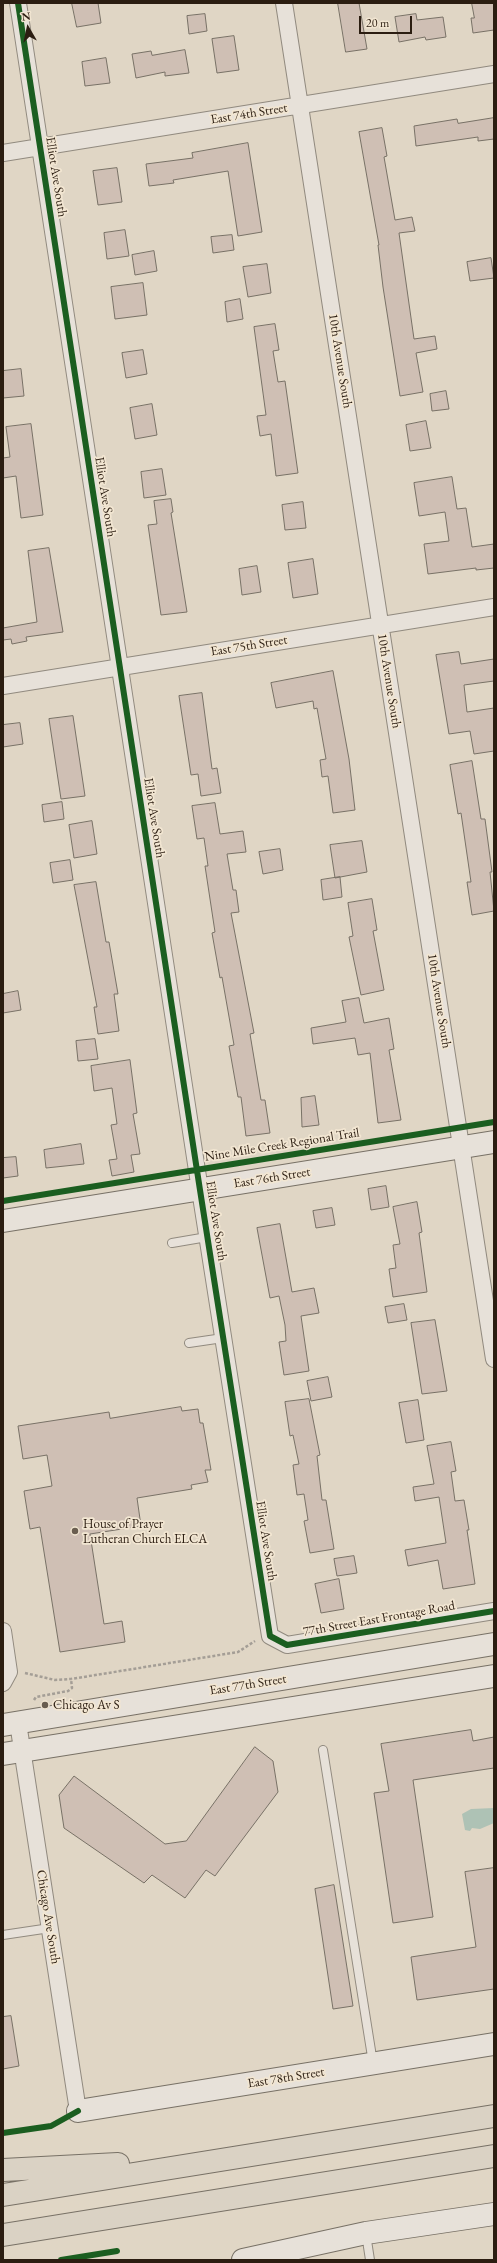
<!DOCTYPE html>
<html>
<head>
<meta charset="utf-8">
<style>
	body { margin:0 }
	#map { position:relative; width:497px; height:2263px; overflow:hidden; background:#e0d6c5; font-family:"EB Garamond",serif }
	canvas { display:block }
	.frame { position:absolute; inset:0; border:4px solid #2b1d11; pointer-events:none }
	.north { position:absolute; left:8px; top:8px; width:40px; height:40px; -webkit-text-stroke:3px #f2e6d2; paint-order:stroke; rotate:351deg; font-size:11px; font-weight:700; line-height:16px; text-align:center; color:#2b1d11 }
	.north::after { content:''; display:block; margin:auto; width:14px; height:18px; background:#2b1d11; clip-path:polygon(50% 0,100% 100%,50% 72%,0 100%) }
	.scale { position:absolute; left:359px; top:16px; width:53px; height:18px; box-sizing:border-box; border:2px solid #2b1d11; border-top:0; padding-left:5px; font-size:12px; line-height:14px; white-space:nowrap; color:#2b1d11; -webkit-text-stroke:3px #f2e6d2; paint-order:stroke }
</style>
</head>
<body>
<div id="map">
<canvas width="497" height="2263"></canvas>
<div class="frame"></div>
<div class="north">N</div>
<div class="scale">20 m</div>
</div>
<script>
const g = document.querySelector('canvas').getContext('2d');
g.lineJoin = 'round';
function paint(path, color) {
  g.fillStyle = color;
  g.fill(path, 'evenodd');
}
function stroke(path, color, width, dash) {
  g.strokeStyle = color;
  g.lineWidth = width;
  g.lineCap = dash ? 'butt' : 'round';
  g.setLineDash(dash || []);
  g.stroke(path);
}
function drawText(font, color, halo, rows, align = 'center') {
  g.font = font + ' "EB Garamond",serif';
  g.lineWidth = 3.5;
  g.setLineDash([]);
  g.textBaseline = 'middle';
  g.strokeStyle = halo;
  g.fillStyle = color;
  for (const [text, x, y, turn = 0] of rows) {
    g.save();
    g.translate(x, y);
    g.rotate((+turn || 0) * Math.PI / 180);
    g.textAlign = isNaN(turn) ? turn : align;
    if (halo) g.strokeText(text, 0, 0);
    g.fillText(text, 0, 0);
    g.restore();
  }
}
paint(new Path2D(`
	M494,1808V1823L480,1829L472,1828L470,1831L465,1830L462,1814L471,1809Z`), '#aec2b5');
const building = new Path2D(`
	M72,3H98L101,23L77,27Z
	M338,3H359L367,49L346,52Z
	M472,3H494V30L473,33L471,18H474Z
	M205,14L207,31L189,34L187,16Z
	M416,14L417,20L443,17L446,37L426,40L425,37L399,42L395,17Z
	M234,36L239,70L217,73L212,39Z
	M185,50L189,73L165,76V72L136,78L132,54L151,51L152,55Z
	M106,58L110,83L85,86L82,62Z
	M494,118V139L478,141V137L416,146L414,126L457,119L458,123Z
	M382,128L387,156L384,157L395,220L412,217L415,231L399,233L414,339L435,336L437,349L416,353L423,392L400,396L383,287L378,245H379L359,132Z
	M248,143L262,232L238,236L228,171L173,180L174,183L149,186L146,164L193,158L192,153Z
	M117,168L122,202L98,205L93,171Z
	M125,230L129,256L107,259L104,233Z
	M232,235L234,250L213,253L211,237Z
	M154,251L157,271L135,275L132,255Z
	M491,258L494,278L470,281L467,262Z
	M267,264L271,293L248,297L243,267Z
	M143,283L147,315L115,319L111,287Z
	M240,299L243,319L227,322L225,302Z
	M275,324L279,350L273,351L278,382L285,381L298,473L276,476L271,434L260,436L257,416L266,415L254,327Z
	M143,350L147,374L126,378L122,353Z
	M21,369L24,396L3,398V371Z
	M446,391L449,409L432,411L430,394Z
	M152,404L157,435L135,439L130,408Z
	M426,421L431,448L410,451L406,425Z
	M31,424L43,515L21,518L16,476L3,478V458L10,457L6,427Z
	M162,469L166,495L144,498L141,472Z
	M452,477L457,509L466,508L472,547L494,544V568L476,570V568L428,574L424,544L449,541L445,512L419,516L414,483Z
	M171,499L173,512L171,513L187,612L161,615L148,525L157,524L154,501Z
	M303,502L306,528L285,530L282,505Z
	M49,548L63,632L26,637L27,641L12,644L11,639L3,640V628L37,622L28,551Z
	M313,559L318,594L293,598L288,563Z
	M257,566L261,592L242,595L239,569Z
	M459,652L461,664L494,659V681L464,685L467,712L494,708V751L474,754L470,731L449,734L436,655Z
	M333,671L349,759L355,810L333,813L328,776L322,777L320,760L326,759L317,708L314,709L313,701L276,708L271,683Z
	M202,693L212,769L217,768L221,793L201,796L198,774L191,775L179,696Z
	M73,716L85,796L61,799L49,719Z
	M20,723L23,744L3,747V725Z
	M472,761L481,819H485L492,872H490L494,911L472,915L467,882H471L461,813L458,814L450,765Z
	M62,802L64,819L44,822L42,805Z
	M215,803L220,834L243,831L246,852L227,854L233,890H236L239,912L231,913L254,1033L250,1034L261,1100H265L270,1133L246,1136L241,1097H238L229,1046L234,1045L222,977L220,978L212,933L215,932L205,866H208L204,838L197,839L192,806Z
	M92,821L97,854L74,858L69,825Z
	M362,841L367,872L335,878L330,845Z
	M280,849L283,870L263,874L259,852Z
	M70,860L73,880L53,883L50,863Z
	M340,877L342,897L323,900L321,880Z
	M96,882L106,942H109L118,994H114L119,1031L98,1034L94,1007H97L74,885Z
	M372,899L377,930L373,931L384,990L361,995L349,937L353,936L348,903Z
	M18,991L21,1010L3,1013V994Z
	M359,998L364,1023L389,1018L394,1049L389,1050L401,1120L378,1123L370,1053L358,1055L355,1038L313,1044L311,1028L346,1022L342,1001Z
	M95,1039L98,1059L78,1061L76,1041Z
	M130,1060L137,1113L133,1114L140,1154L131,1155L134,1172L112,1176L109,1160L117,1159L111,1125L117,1124L112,1088L94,1091L91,1066Z
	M315,1096L319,1125L302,1127L301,1098Z
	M81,1144L84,1164L46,1168L44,1150Z
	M16,1157L18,1176L3,1178V1158Z
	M386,1186L389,1207L371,1210L368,1189Z
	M417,1202L422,1232L419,1233L427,1292L393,1297L389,1269L396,1268L393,1245L400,1244L393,1207Z
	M332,1208L335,1225L316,1228L313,1211Z
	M280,1224L292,1292L314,1288L319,1313L301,1316L309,1371L284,1375L279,1342L286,1341L285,1325L279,1296L270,1298L257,1228Z
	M404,1304L407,1320L388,1323L385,1307Z
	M435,1320L447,1391L422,1394L411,1323Z
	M328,1377L332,1397L311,1401L307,1381Z
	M309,1399L320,1455L317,1456L322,1500H326L334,1549L310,1553L304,1521L308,1520L304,1494L297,1495L293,1465L299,1464L293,1435L290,1436L285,1402Z
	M418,1400L424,1440L406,1443L399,1403Z
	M181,1407L182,1411L198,1409L200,1423H203L211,1470H205L208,1482L191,1485L192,1489L137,1498L141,1526L90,1534L104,1624L122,1621L125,1642L60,1652L40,1527L30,1529L24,1491L52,1486L47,1455L23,1459L18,1426L109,1412L110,1418Z
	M451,1442L456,1471L451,1472L455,1501L464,1500L469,1530H467L475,1584L443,1589L438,1560L408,1566L405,1550L446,1543L439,1497L415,1501L413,1487L434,1484L427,1446Z
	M354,1556L357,1573L337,1576L334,1559Z
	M339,1579L344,1609L321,1613L315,1584Z
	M471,1730L473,1741L494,1737V1768L413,1780L433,1917L393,1923L374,1793L389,1791L381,1744Z
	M255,1747L273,1761L278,1792L215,1876L206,1870L185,1898L152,1875L144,1883L64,1828L59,1795L74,1776L165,1844L186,1841Z
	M494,1868V1989L417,2000L411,1957L476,1947L465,1872Z
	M334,1885L353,2006L333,2009L315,1889Z
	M11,2016L19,2066L3,2069V2017Z`);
paint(building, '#cfbfb4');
stroke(building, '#787166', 1);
const lane = new Path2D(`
	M172,1243L207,1237
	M189,1343L223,1338
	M323,1750L373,2063
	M3,1935L50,1928
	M366,2234L370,2260`);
const street = new Path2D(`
	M18,3L200,1190L270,1636L287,1645L494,1611
	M284,3L494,1359
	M3,153L494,74
	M3,686L494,607
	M3,1631L9,1672L3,1683
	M18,1723L78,2111`);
const secondary = new Path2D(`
	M3,1221L494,1142
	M3,1725L494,1644
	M3,1754L494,1676
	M78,2111L494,2044
	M243,2260L366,2233L494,2214`);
const highway = new Path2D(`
	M3,2170L118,2164
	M3,2195L494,2116
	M3,2235L494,2156`);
stroke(lane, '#918a7f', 10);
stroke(street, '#918a7f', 18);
stroke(secondary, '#787166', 24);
stroke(highway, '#787166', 24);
stroke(new Path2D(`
	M25,1673L55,1680L71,1679L238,1652L255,1641
	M34,1700L36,1697L68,1691L72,1688L71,1679`), '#a49e96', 2.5, [3, 2]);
stroke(lane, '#e7e1d9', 8);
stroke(street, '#e7e1d9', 16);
stroke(secondary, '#e7e1d9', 22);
stroke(highway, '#dad2c4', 22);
stroke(new Path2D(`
	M18,3L200,1190L270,1636L287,1645L494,1611
	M3,1201L494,1122
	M3,2133L51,2126L78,2111
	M61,2260L117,2251`), '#1b5e20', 6);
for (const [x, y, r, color] of [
	[75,1531,4,"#6a5e50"],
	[45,1705,4,"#6a5e50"]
]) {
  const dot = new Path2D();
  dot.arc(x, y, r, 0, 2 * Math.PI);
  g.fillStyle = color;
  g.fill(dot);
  stroke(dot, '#f2e6d2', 1.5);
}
drawText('13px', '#2b1d11', '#f2e6d2', [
	["East 74th Street",249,114,-9],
	["Elliot Ave South",56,177,81],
	["10th Avenue South",340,361,81],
	["Elliot Ave South",105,497,81],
	["East 75th Street",249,646,-9],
	["10th Avenue South",389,681,81],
	["Elliot Ave South",154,818,81],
	["10th Avenue South",439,1001,81],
	["Nine Mile Creek Regional Trail",282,1145,-9],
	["East 76th Street",272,1178,-9],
	["Elliot Ave South",216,1221,81],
	["Elliot Ave South",266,1541,81],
	["77th Street East Frontage Road",379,1619,-10],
	["East 77th Street",248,1685,-9],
	["Chicago Ave South",48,1917,81],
	["East 78th Street",286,2078,-9]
]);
drawText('13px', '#2b1d11', '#f2e6d2', [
	["House of Prayer",83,1524],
	["Lutheran Church ELCA",83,1539],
	["Chicago Av S",53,1705]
], 'left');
</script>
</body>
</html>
